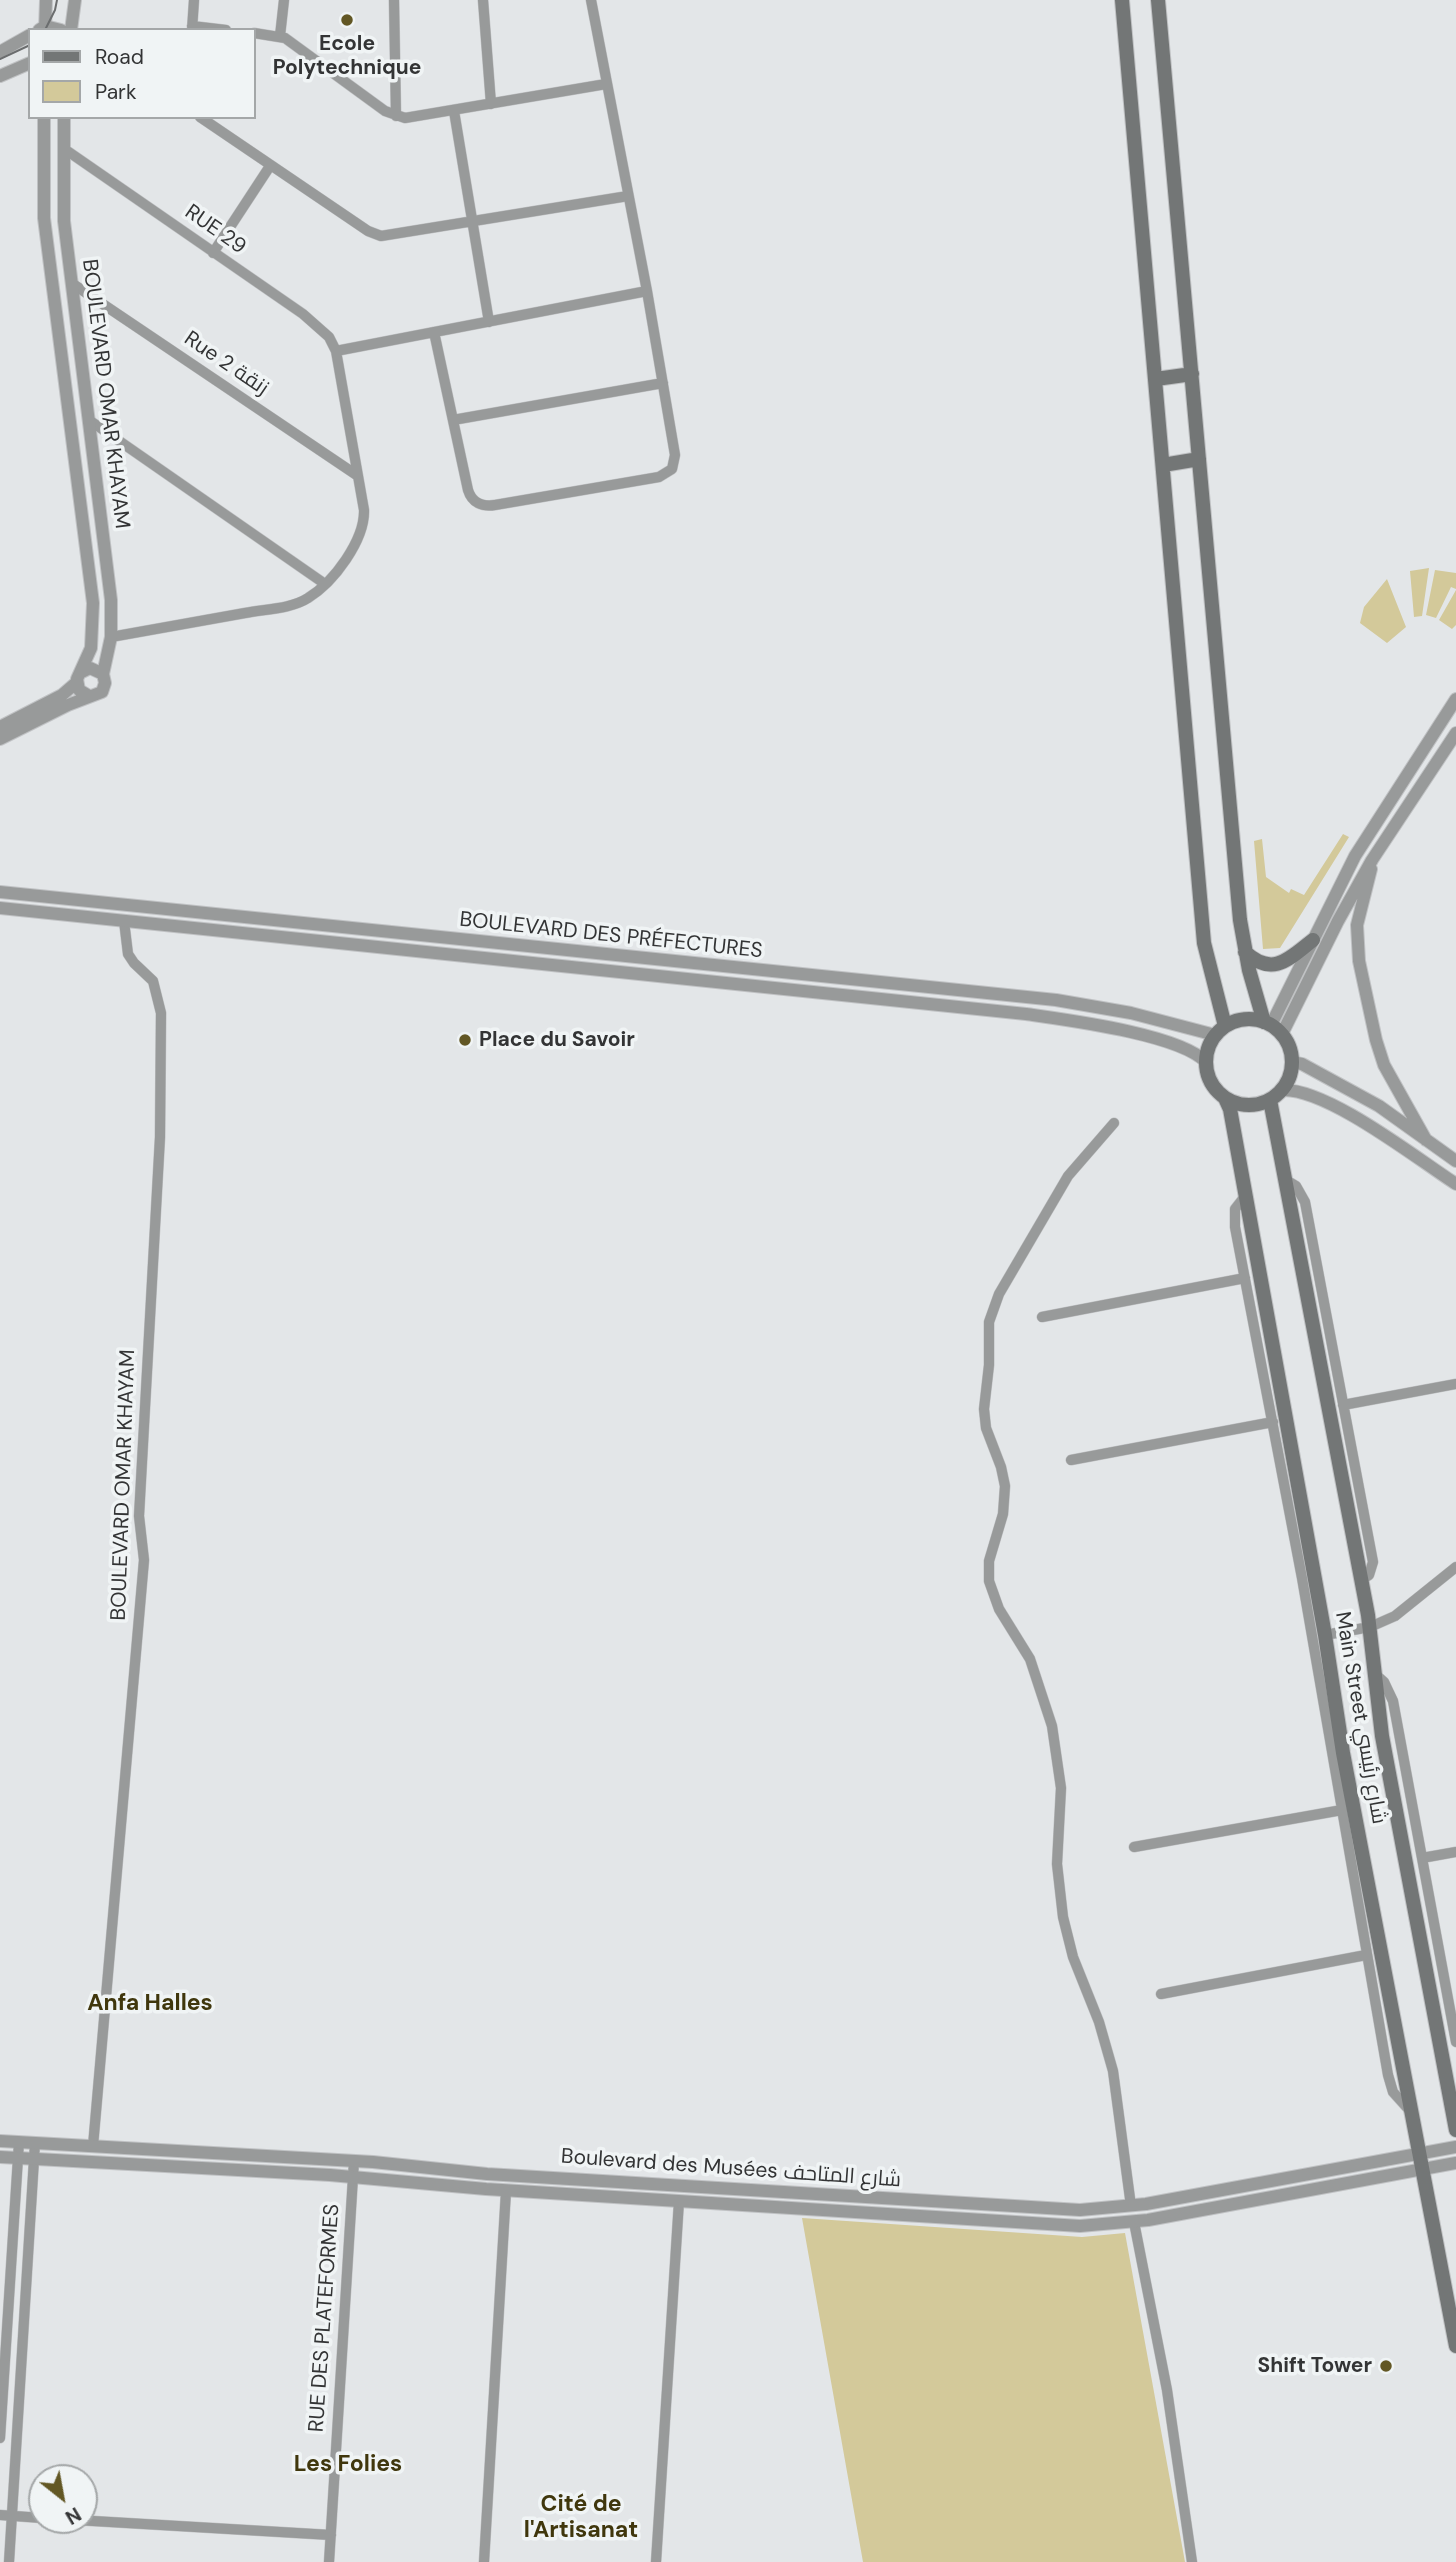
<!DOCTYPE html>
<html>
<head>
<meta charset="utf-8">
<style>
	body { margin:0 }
	#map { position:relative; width:1456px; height:2562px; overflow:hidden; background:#e3e6e8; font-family:"DM Sans",sans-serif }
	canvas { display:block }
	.legend { position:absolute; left:28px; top:28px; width:228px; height:91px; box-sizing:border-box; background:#f0f4f5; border:2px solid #a4a7a8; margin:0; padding:9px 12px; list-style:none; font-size:21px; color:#333435 }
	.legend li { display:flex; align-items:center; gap:14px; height:35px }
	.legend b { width:35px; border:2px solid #a4a7a8 }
	.north { position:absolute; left:28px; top:2464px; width:70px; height:70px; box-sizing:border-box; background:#f0f4f5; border:2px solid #a4a7a8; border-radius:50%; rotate:149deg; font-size:19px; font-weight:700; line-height:28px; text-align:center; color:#333435 }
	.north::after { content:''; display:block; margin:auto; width:24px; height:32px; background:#625724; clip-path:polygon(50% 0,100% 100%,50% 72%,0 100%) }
</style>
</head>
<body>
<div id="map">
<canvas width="1456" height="2562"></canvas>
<ul class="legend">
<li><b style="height:9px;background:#737676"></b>Road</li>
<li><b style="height:19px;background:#d3c99a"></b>Park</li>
</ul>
<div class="north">N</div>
</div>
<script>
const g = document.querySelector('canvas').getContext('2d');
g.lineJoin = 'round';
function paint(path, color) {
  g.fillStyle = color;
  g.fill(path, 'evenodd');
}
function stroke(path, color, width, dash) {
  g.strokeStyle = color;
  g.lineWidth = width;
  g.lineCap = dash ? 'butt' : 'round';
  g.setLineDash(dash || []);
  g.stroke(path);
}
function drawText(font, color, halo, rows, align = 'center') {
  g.font = font + ' "DM Sans",Cairo,sans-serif';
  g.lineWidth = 7;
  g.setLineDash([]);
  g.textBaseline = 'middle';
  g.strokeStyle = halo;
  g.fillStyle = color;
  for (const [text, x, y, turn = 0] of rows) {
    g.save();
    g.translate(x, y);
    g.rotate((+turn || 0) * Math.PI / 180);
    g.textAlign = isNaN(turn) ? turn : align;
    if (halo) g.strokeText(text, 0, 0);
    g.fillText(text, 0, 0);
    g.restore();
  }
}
paint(new Path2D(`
	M1429,568L1422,616L1414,617L1410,571Z
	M1435,570L1456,573V589L1451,587L1436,618L1426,615Z
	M1387,579L1406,627L1387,643L1360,623L1364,607Z
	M1456,590V625L1452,629L1439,620Z
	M1343,834L1349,837L1280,948L1263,949L1254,841L1262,839L1266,877L1289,893L1291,889L1304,895Z
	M802,2218L1082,2237L1125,2233L1185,2562H863Z`), '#d3c99a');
const minor = new Path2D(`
	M394,0L396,116
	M483,0L491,104
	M192,26L226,30
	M192,30L194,0
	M254,33L285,38L385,111L405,118L606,84
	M280,36L284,0
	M454,111L489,322
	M200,117L368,231L381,236L628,196
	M63,148L303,314L329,337L336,351L364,510C365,540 334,582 308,598C291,609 265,609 245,613C200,621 156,629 111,637
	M213,253L270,166
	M73,284L358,476
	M434,332L468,490C472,503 482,507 495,505L659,477L672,469L675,455L647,291L591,0
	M336,351L647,291
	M89,420L325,584
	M453,420L663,383
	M1114,1123L1068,1176L999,1294L989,1322V1365L984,1409L986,1428L1001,1467L1005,1486L1003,1514L989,1561V1581L999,1609L1030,1659L1052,1726L1061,1788L1057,1864L1063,1917L1073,1957L1099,2022L1113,2071L1131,2206
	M1286,1180L1296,1186L1305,1202L1373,1562L1369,1575L1361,1580
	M1246,1195L1235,1209V1227L1302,1578L1388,2075L1393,2092L1411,2112
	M1042,1317L1245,1278
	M1343,1405L1456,1384
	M1071,1460L1273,1422
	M1325,1635L1370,1627L1395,1616L1456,1567
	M1374,1673L1384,1682L1393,1701L1456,2042
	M1134,1847L1342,1810
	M1422,1858L1456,1852
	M1161,1994L1366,1955
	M93,2146L144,1560L139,1516L160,1137L161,1013L153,981L134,963L128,954L124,921
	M1134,2222L1167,2390L1192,2562
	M0,2438L19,2142
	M0,2515L42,2518
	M76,2520L331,2535
	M9,2562L35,2143
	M329,2562L354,2161
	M484,2562L506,2191
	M656,2562L679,2201`);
const tertiary = new Path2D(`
	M39,30L45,26L61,30
	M45,30L46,0
	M71,30L75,0
	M0,52L30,35
	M0,76L30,63
	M44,117V218L93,603L91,648L77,679L79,690L89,696
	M64,117V221L111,600V637L103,674
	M0,727L62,695L77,682
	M0,739L68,705L102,692L105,683L103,674L90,668L82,672
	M1371,869L1357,925L1359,961L1376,1040L1384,1065L1426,1140
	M0,892L1056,1000L1131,1013L1215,1035
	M0,908L1026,1014C1067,1020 1179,1034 1206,1062
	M1271,1025L1355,856L1456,699
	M1282,1034L1338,921L1372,860L1456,733
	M1292,1062L1302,1064L1379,1106L1456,1161
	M1282,1090C1327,1088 1416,1158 1456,1184
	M0,2141L373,2162L487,2174L1080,2210L1146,2204L1456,2147
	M0,2157L330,2175L486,2189L1080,2226L1148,2220L1456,2163`);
const secondary = new Path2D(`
	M1122,0L1204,943L1225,1026
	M1158,0L1240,920L1249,970L1264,1022
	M1156,379L1192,374
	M1163,465L1199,459
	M1245,952C1273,978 1290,958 1313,940
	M1206 1062a43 43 0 1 1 86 0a43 43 0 1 1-86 0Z
	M1225,1098L1230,1109L1325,1635L1343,1753L1456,2346
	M1270,1100L1368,1615L1382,1736L1456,2130`);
stroke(minor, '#c0c2c4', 11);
stroke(tertiary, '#c0c2c4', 14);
stroke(secondary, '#c0c2c4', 16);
stroke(minor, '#989a9a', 10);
stroke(tertiary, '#989a9a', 12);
stroke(secondary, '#737676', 14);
stroke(new Path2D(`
	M45,30L55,10L57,0
	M0,59L30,45`), '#6b6d6e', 2);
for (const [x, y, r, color] of [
	[347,20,7,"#625724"],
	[465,1040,7,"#625724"],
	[1386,2366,7,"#625724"]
]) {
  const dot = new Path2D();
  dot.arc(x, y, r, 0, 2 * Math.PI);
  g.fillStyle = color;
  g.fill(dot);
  stroke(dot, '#f0f4f5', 2.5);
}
drawText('bold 21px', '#333435', '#f0f4f5', [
	["Ecole",347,44],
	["Polytechnique",347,68],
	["Place du Savoir",479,1040,"left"],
	["Shift Tower",1372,2366,"right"]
]);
drawText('21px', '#333435', '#f0f4f5', [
	["RUE 29",215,230,35],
	["Rue 2 زنقة",226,364,34],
	["BOULEVARD OMAR KHAYAM",105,394,83],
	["BOULEVARD DES PRÉFECTURES",611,936,6],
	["BOULEVARD OMAR KHAYAM",124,1485,-88],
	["Main Street شارع رئيسي",1360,1718,80],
	["Boulevard des Musées شارع المتاحف",731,2169,4],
	["RUE DES PLATEFORMES",325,2318,-86]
]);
drawText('bold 23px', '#40370d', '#f0f4f5', [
	["Anfa Halles",150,2004],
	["Les Folies",348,2465],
	["Cité de",581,2505],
	["l'Artisanat",581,2531]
]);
</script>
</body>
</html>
